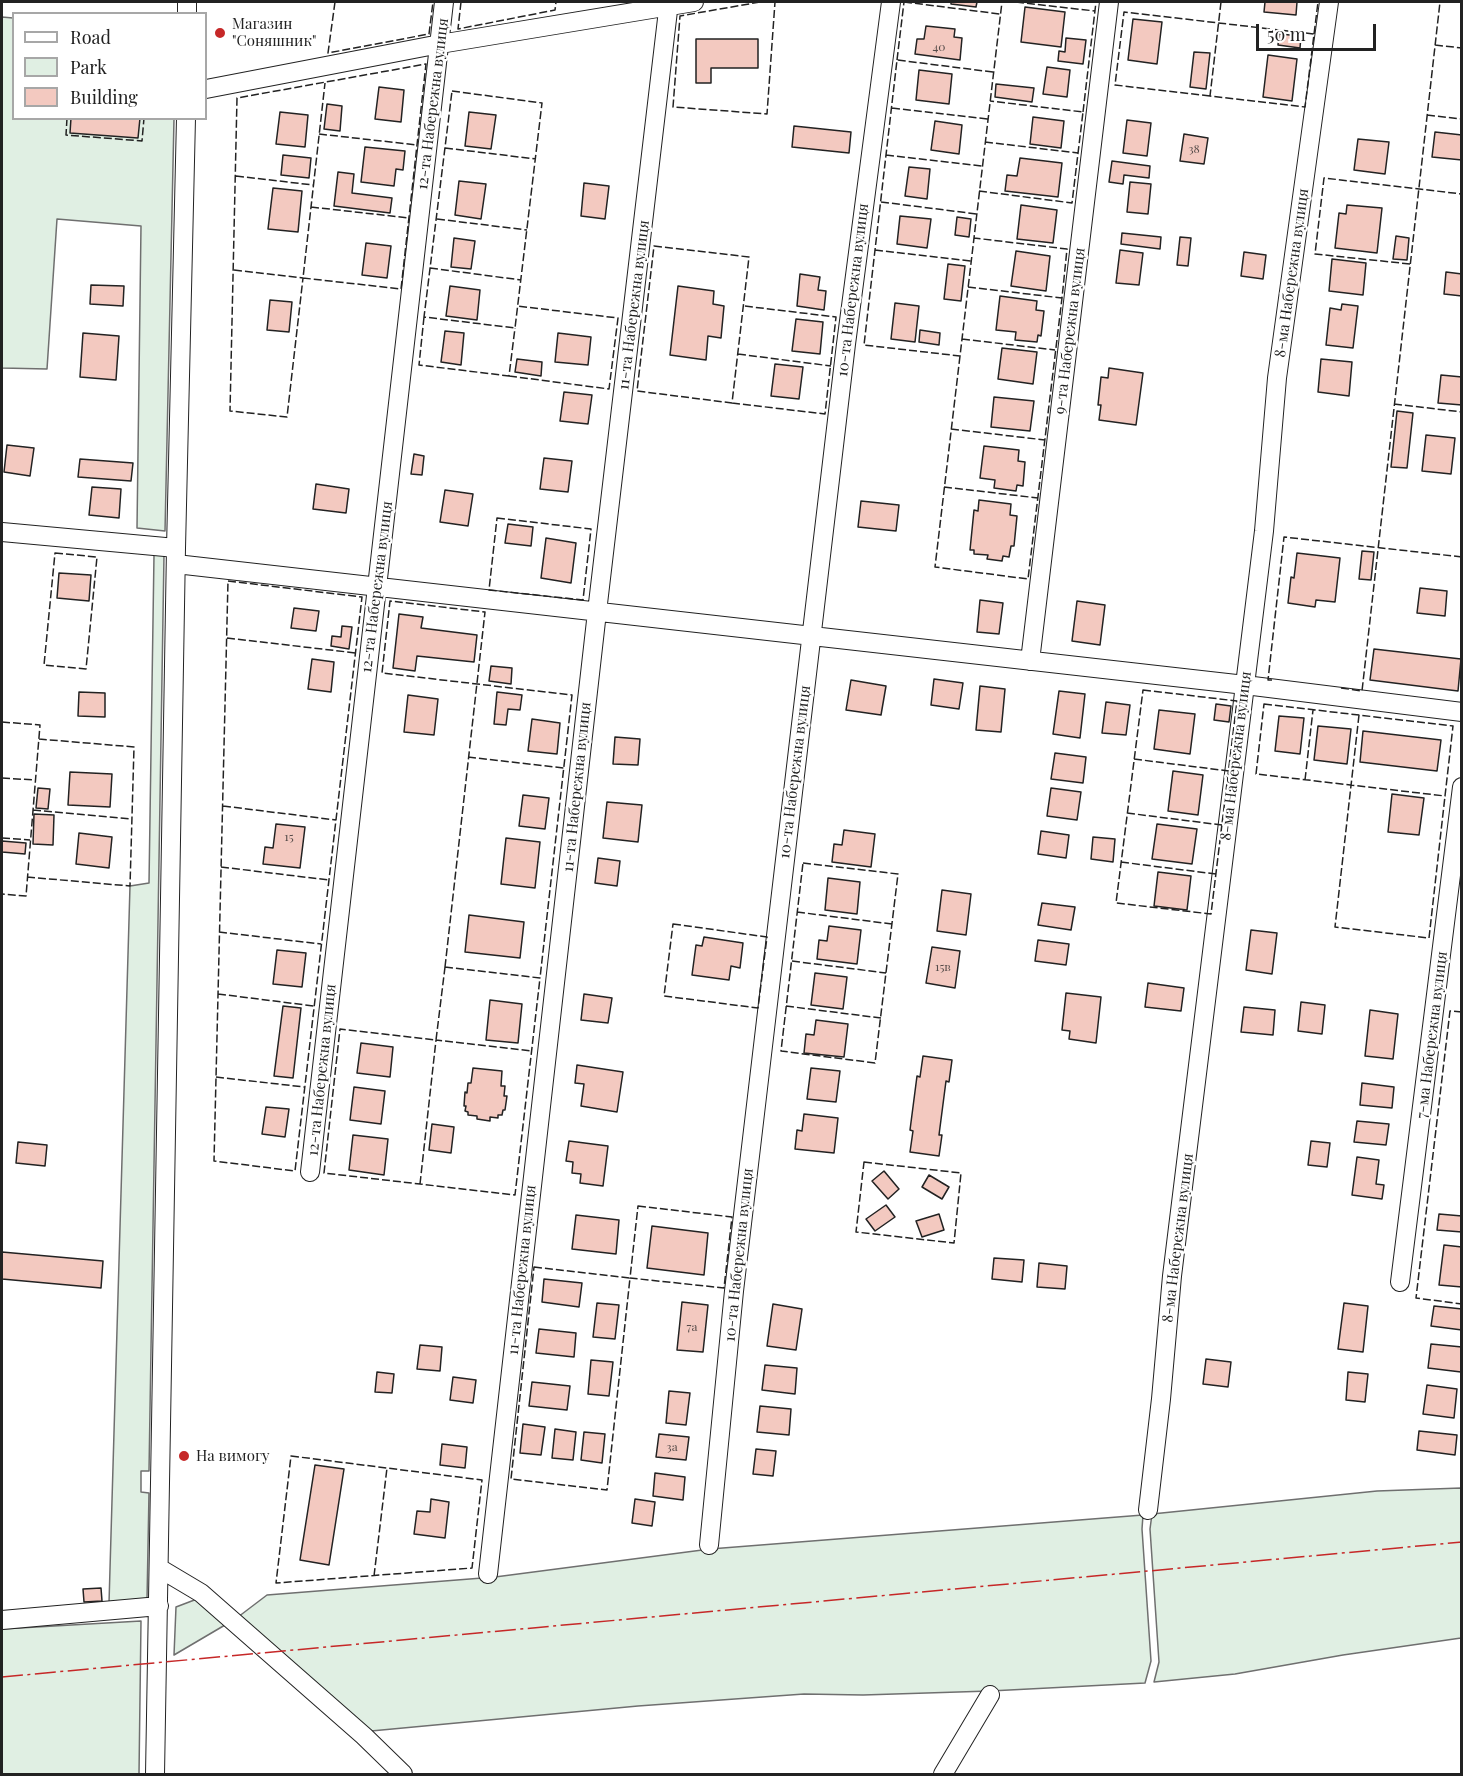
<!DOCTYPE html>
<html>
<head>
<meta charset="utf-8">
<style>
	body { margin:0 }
	#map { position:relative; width:1463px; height:1776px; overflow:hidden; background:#fff; font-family:"Playfair Display",serif }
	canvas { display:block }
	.frame { position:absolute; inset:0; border:3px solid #222; pointer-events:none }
	.legend { position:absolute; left:12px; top:12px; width:195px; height:108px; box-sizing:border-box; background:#fff; border:2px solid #a7a7a7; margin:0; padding:8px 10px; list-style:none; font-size:18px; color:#222 }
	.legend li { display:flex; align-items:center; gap:12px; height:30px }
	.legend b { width:30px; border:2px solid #a7a7a7 }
	.scale { position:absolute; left:1256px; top:24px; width:120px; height:27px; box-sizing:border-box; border:3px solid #222; border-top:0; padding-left:8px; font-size:18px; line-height:21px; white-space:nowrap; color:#222; -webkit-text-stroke:4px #fff; paint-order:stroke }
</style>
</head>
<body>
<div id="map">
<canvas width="1463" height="1776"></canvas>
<div class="frame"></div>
<ul class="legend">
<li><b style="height:8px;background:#fff"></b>Road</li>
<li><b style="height:16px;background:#e0efe3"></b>Park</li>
<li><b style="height:16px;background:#f3c9c0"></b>Building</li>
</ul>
<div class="scale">50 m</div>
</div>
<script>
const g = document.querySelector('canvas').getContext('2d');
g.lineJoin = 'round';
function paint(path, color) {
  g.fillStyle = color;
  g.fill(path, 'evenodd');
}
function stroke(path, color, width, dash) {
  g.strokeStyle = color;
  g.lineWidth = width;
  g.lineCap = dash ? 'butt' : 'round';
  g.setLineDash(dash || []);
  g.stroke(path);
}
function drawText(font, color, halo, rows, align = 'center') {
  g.font = font + ' "Playfair Display",serif';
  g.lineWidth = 4.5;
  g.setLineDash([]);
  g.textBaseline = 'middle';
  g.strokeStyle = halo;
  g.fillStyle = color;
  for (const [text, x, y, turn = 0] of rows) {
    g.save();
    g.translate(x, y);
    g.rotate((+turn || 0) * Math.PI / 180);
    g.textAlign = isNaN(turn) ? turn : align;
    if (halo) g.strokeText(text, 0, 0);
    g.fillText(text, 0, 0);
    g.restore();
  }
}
const green = new Path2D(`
	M2,17L13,18L14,118L174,119L165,531L137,528L141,226L57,219L47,369L2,368Z
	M154,555H164L149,1471H141V1492L149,1493L147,1600L109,1603L130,886L149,883Z
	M1461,1488V1638L1343,1655L1235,1674L1154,1682L1159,1662L1150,1529L1152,1514L1377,1491Z
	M1143,1515L1142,1529L1151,1661L1145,1683L990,1691L863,1695L804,1694L638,1706L371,1731L238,1617L267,1595L495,1577L710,1549Z
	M197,1599L225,1625L174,1655L176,1607Z
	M141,1621L139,1774H2V1629Z`);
paint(green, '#e0efe3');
stroke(green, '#6f6f6f', 1.5);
const building = new Path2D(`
	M951,2H977L976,7L951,4Z
	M1265,2H1297L1296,15L1264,12Z
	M1025,7L1065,12L1061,47L1021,42Z
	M1133,19L1162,22L1157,64L1128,60Z
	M926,26L955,29L954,37L962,38L960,60L915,54L917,39H924Z
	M1279,34L1301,36L1300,48L1278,45Z
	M1066,38L1086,40L1083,64L1058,61L1059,51L1065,52Z
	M696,39H758V68H711V83H696Z
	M1194,52L1210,53L1206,89L1190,87Z
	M1268,55L1297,59L1292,101L1263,97Z
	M1047,67L1070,70L1067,97L1043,94Z
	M919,70L952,74L949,104L916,100Z
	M996,84L1034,88L1032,102L995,97Z
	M379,87L404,90L401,122L375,119Z
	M327,104L342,106L340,131L324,129Z
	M280,112L308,115L305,147L276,144Z
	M469,112L496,115L491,149L465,146Z
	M1033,117L1064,121L1061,148L1030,144Z
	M71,118H140L138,138L70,133Z
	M1127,120L1151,123L1147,156L1123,153Z
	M935,121L962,125L959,154L931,150Z
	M794,126L851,132L849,153L792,147Z
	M1435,132L1462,135V160L1432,157Z
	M1184,134L1208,138L1204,164L1180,161Z
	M1358,139L1389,142L1385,174L1354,170Z
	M365,147L405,151L403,170L396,169L394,186L361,182Z
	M283,155L311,158L309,178L281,175Z
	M1020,158L1062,163L1058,197L1005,191L1007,175L1017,176Z
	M1112,161L1150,166L1149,178L1124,175L1123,184L1109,182Z
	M909,167L930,169L927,199L905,196Z
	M338,172L354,174L352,193L392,198L390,213L334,206Z
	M459,181L486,184L481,219L455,215Z
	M1130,182L1151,184L1148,214L1127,212Z
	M584,183L609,186L605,219L581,216Z
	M273,188L302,191L298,232L268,229Z
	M1021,205L1057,210L1053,243L1017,239Z
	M1347,205L1382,208L1377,253L1335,248L1339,213L1346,214Z
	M900,216L931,219L927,248L897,244Z
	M957,217L971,219L969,237L955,235Z
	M1122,233L1161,237L1160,249L1121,244Z
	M1396,236L1409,238L1407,260L1393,259Z
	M1180,237L1191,238L1188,266L1177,265Z
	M454,238L475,241L471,269L451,267Z
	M366,243L391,246L387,278L362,275Z
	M1120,250L1143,253L1139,285L1116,283Z
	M1016,251L1050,256L1046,291L1011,286Z
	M1244,252L1266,255L1263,279L1241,276Z
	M1332,259L1366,263L1363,295L1329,291Z
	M948,264L965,266L961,301L944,299Z
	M1446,272L1462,274V296L1444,294Z
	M800,274L820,277L818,290L826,291L824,310L797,306Z
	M91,285L124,286L123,306L90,304Z
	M450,286L480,290L477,320L446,316Z
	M678,286L714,291L713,304L724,306L721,338L708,336L706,360L670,355Z
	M1000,296L1037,301L1036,310L1044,311L1041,336L1038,335L1037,342L1015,340L1016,332L996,330Z
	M270,300L292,302L289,332L267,330Z
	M895,303L919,306L915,342L891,339Z
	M1342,304L1358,306L1353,348L1326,345L1330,308L1341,310Z
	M796,319L823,322L820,354L792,351Z
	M920,330L940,333L939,345L919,342Z
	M445,331L464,333L461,365L441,362Z
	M83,333L119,336L116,380L80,377Z
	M558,333L591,337L588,365L555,362Z
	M1002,348L1037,352L1033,384L998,379Z
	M517,359L542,362L541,376L515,372Z
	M1321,359L1352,362L1349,396L1318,392Z
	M775,364L803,367L799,399L771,396Z
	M1109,368L1143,373L1136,425L1099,420L1101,405H1098L1101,377L1108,378Z
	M1441,375L1462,377V405L1438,403Z
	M564,392L592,395L588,424L560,421Z
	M994,397L1034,401L1030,431L991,427Z
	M1397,411L1413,413L1407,468L1391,467Z
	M1426,435L1455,438L1451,474L1422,471Z
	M7,445L34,448L30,476L4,472Z
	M984,446L1019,450L1018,461L1025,462L1023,486L1017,485L1016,491L994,488L995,480L980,478Z
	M414,454L424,456L422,475L411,474Z
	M544,458L572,461L568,492L540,489Z
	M80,459L133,463L131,481L78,477Z
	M316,484L349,489L346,513L313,509Z
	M92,487L121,489L119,518L89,515Z
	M445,490L473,494L468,526L440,522Z
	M979,500L1011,504L1010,515L1017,516L1014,546H1011L1009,557L1003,556L1002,561L987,559L988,555L974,554V550H970L974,510L978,511Z
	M861,501L899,505L896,531L858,527Z
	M508,524L533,527L531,546L505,543Z
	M546,538L576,543L571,583L541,578Z
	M1362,551L1374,552L1371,580L1359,579Z
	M1297,553L1340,558L1335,602L1316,600L1315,607L1288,603L1291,577L1294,578Z
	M59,573L91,575L89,601L57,598Z
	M1420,588L1447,591L1445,616L1417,613Z
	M980,600L1003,603L999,634L977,632Z
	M1077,601L1105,605L1100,645L1072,641Z
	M294,608L319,611L316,631L291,628Z
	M399,614L423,617L421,628L477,635L474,662L417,656L415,671L393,668Z
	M342,626L352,627L349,649L331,646L332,636L341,637Z
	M1374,649L1461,659L1458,691L1370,680Z
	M312,659L334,662L331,692L308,689Z
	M491,666L512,668L511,684L489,681Z
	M934,679L963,683L959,709L931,705Z
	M851,680L886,686L881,715L846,710Z
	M980,686L1005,689L1001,732L976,730Z
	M1059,691L1085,694L1080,738L1053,734Z
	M79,692L105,693V717L78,716Z
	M497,692L522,695L520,710L508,709L506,725L494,724Z
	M408,695L438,699L434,735L404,732Z
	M1106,702L1130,705L1126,735L1102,733Z
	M1216,704L1231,706L1229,722L1214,720Z
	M1159,710L1195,714L1190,754L1154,749Z
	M1279,716L1304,718L1300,754L1275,751Z
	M532,719L560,723L557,754L528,751Z
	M1318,726L1351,729L1347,764L1314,760Z
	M1363,731L1441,740L1437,771L1360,762Z
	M615,737L640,739L638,765L613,764Z
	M1055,753L1086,757L1083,783L1051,779Z
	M1173,771L1203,775L1198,815L1168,811Z
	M70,772L112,774L110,807L68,805Z
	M38,788L50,789L48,809L36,808Z
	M1051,788L1081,792L1077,820L1047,816Z
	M1392,794L1424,798L1419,835L1388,832Z
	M523,795L549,798L545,829L519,826Z
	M607,802L642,805L638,842L603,838Z
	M34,814L54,815L53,845L33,844Z
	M276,824L305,827L300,868L263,864L265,847L273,848Z
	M1157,824L1197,829L1192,864L1152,859Z
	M844,830L875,834L871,867L832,862L834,844L842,845Z
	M1041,831L1069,835L1066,858L1038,854Z
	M79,833L112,837L109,868L76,864Z
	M1093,837L1115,839L1113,862L1091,859Z
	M506,838L540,842L535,888L501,884Z
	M2,841L26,843L25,854L2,852Z
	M598,858L620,861L617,886L595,883Z
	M1158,872L1191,876L1187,910L1154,906Z
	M828,878L860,882L857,914L825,910Z
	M942,890L971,894L966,935L937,931Z
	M1042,903L1075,907L1071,930L1038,925Z
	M469,915L524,922L520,958L465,952Z
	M829,926L861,930L857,964L817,959L819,940L827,941Z
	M1251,930L1277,933L1272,974L1246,970Z
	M704,937L743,943L740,968L731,966L729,980L692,975L696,945L702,946Z
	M1038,940L1069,944L1066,965L1035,961Z
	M932,947L960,951L955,988L926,983Z
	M277,950L306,953L302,987L273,984Z
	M815,973L847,977L843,1009L811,1005Z
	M1148,983L1184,988L1181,1011L1145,1007Z
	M1066,993L1101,997L1096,1043L1069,1039L1070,1031L1062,1030Z
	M584,994L612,998L608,1023L581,1020Z
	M490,1000L522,1004L518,1043L486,1040Z
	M1301,1002L1325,1005L1322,1034L1298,1031Z
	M283,1006L301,1008L293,1078L274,1076Z
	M1244,1007L1275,1010L1273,1035L1241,1032Z
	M1370,1010L1398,1014L1393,1059L1365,1056Z
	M816,1020L848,1024L844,1057L804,1053L806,1034L814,1035Z
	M361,1043L393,1047L390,1077L357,1073Z
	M923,1056L952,1060L949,1082L946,1081L939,1135H942L939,1156L910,1152L913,1131L910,1130L917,1076L920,1077Z
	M577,1065L623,1072L617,1112L581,1106L584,1084L575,1083Z
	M473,1068L502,1071L501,1086H505L504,1096H507L505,1110H503L502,1115H498V1118L490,1117V1121L477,1119V1116L468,1115V1112L465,1111L466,1106H464L465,1092L467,1093L468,1083H471Z
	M811,1068L840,1071L836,1102L807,1099Z
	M1362,1083L1394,1087L1392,1108L1360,1105Z
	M354,1087L385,1091L381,1124L350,1120Z
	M266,1107L289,1109L285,1137L262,1134Z
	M804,1114L838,1118L834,1153L795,1149L797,1130L802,1131Z
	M1357,1121L1389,1124L1386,1145L1354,1142Z
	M432,1124L454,1127L451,1153L429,1150Z
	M353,1135L388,1139L384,1175L349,1170Z
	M569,1141L608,1146L603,1186L580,1183L581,1174L572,1173L573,1162L566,1161Z
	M1311,1141L1330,1143L1327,1167L1308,1165Z
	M18,1142L47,1145L45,1166L16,1163Z
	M1357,1157L1379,1160L1376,1184L1384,1185L1382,1199L1352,1195Z
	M884,1171L899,1189L888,1199L872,1181Z
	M929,1175L949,1187L942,1199L922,1187Z
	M886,1205L895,1217L875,1231L866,1219Z
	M939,1214L944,1230L922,1237L916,1221Z
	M1439,1214L1462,1216V1232L1437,1230Z
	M576,1215L619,1220L616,1254L572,1249Z
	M652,1226L708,1233L704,1275L647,1268Z
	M1444,1245L1462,1247V1287L1439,1285Z
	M2,1252L103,1261L101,1288L2,1279Z
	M994,1258L1024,1260L1022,1282L992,1279Z
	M1039,1263L1067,1266L1065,1289L1037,1287Z
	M544,1279L582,1283L579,1307L542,1302Z
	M682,1302L708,1305L703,1352L677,1350Z
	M597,1303L619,1305L615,1339L593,1337Z
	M1344,1303L1368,1306L1363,1352L1338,1349Z
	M773,1304L802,1309L796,1350L767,1346Z
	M1434,1306L1462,1309V1330L1431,1326Z
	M539,1329L576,1333L574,1357L536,1353Z
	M1431,1344L1462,1347L1461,1372L1428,1368Z
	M420,1345L442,1347L440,1371L417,1369Z
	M1206,1359L1231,1362L1228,1387L1203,1384Z
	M591,1360L613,1362L609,1396L588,1394Z
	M765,1365L797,1368L795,1394L762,1390Z
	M377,1372L394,1374L392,1393L375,1392Z
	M1348,1372L1368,1374L1365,1402L1346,1400Z
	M453,1377L476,1380L473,1403L450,1400Z
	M532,1382L570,1386L567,1410L529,1406Z
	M1427,1385L1457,1389L1454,1418L1423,1414Z
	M669,1391L690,1393L686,1425L666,1423Z
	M760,1406L791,1409L789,1435L757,1432Z
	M523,1424L545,1427L541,1455L520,1453Z
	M555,1429L576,1432L573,1460L552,1458Z
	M1419,1431L1457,1435L1455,1455L1417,1450Z
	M584,1432L605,1434L602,1463L581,1460Z
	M659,1434L689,1437L686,1460L656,1457Z
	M442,1444L467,1447L465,1468L440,1465Z
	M756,1449L776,1451L773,1476L753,1474Z
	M315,1465L344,1469L329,1565L300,1560Z
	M655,1473L685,1477L683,1500L653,1496Z
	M431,1499L449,1502L445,1538L414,1534L417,1511L430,1512Z
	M635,1499L655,1502L652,1526L632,1523Z
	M101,1588L102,1601L84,1602L83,1589Z`);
paint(building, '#f3c9c0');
stroke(building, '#222', 1.5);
const minor = new Path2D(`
	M187,14V2
	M206,89L440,44L694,2
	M2,532L176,548
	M176,564L1245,685L1462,712
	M1030,661L1109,2
	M310,1172L444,2
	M1400,1282L1462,787
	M1148,1510L1161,1399L1172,1276L1264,531L1277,378L1329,2
	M709,1545L734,1291L846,344L891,2
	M159,1568L201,1593L364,1736L403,1774
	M488,1574L597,612L669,2
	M2,1620L159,1606
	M155,1774L176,548L186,118
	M943,1774L990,1695`);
stroke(minor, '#222', 20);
stroke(minor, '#fff', 18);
stroke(new Path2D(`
	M335,2L328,53L429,34L433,2
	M461,2L458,29L555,10L556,2
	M760,2L680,16L673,107L767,114L775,2
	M904,2L1000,14
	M1016,2L1095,11
	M1221,2L1210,96L1305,107L1318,2
	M1435,45L1462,48
	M897,60L904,2
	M993,72L897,60L864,345L960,356L1002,2
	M452,91L542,103L515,328L424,317Z
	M1210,96L1115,85L1124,12L1314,34
	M892,108L988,119
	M1083,112L1096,2
	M1427,115L1462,119
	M67,118L66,135L142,141L144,118
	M319,134L417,145
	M985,142L1078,153
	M445,148L536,159
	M886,155L982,166
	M236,176L313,185
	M979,191L1072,203L1083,112L990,101
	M881,202L977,214
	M311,207L409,218
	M437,219L527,230
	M654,246L749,257L732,403L637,391Z
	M875,250L971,261
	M1410,264L1315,254L1324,178L1462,194
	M430,268L521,280
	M234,270L303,278L287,417L230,411L237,98L426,64L401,289L303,278L325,83
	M968,287L1062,298L1067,249L974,238
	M424,317L419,365L509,376L515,328
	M962,339L1055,350
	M738,354L831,366
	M960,356L935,567L1028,579L1062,298
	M509,376L609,389L618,318L517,306
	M732,403L825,414L836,317L744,306
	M1394,404L1462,412
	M951,429L1045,440
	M944,487L1038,498
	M497,518L591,529L583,600L489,590Z
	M55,553L97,557L86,669L44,665Z
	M228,581L362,597L295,1171L214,1161Z
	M227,638L356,653
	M1272,680H1268L1284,537L1462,557
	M1341,688L1362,691L1440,2
	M1143,690L1237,701L1211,914L1116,903Z
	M1264,704L1453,726L1445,796L1256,774Z
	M1359,715L1335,927L1429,938L1445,796
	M2,722L40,725L26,896L2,894
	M468,757L564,768
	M1134,759L1229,771
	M2,778L35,780
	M1305,780L1313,710
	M223,806L336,820
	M33,810L132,819
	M1127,813L1222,825
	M2,838L30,840
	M1121,862L1216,874
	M803,863L898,874L875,1063L781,1051Z
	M221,867L329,880
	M27,877L130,886L134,747L39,739
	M797,912L892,924
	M673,924L767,937L758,1008L664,996Z
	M219,932L321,944
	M792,961L886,973
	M445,967L485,612L390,601L382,673L572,695L540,978
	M445,967L540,978L515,1195L324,1173L340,1029L436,1040Z
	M218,994L314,1006
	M786,1006L881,1018
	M1462,1012L1450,1011L1416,1298L1462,1304
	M216,1077L304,1087
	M864,1162L961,1173L954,1243L856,1232Z
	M420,1184L436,1040L532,1051
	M638,1206L732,1217L724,1288L630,1278Z
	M534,1267L630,1278L607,1490L511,1479Z
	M291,1456L482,1480L472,1568L276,1583Z
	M374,1576L387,1468`), '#222', 1.5, [8, 3]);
stroke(new Path2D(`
	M2,1677L1462,1542`), '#c62828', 1.5, [21, 4.5, 3, 4.5]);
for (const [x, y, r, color] of [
	[220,33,6,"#c62828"],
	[184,1456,6,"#c62828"]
]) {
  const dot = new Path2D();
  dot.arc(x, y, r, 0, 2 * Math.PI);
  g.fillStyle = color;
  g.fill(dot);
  stroke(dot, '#fff', 2);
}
drawText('12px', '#564c4a', null, [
	["40",939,47],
	["38",1194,149],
	["15",289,837],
	["15в",943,967],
	["7а",692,1327],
	["3а",672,1447]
]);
drawText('15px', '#222', '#fff', [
	["Магазин",232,24],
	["\"Соняшник\"",232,41],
	["На вимогу",196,1456]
], 'left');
drawText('15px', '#222', '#fff', [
	["12-та Набережна вулиця",433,104,-83],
	["8-ма Набережна вулиця",1292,273,-82],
	["10-та Набережна вулиця",853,290,-83],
	["11-та Набережна вулиця",634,305,-83],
	["9-та Набережна вулиця",1070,331,-83],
	["12-та Набережна вулиця",377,587,-83],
	["8-ма Набережна вулиця",1236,756,-83],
	["10-та Набережна вулиця",795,772,-83],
	["11-та Набережна вулиця",577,787,-84],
	["7-ма Набережна вулиця",1432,1035,-83],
	["12-та Набережна вулиця",322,1070,-84],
	["8-ма Набережна вулиця",1178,1238,-83],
	["10-та Набережна вулиця",739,1255,-84],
	["11-та Набережна вулиця",522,1270,-84]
]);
</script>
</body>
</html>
